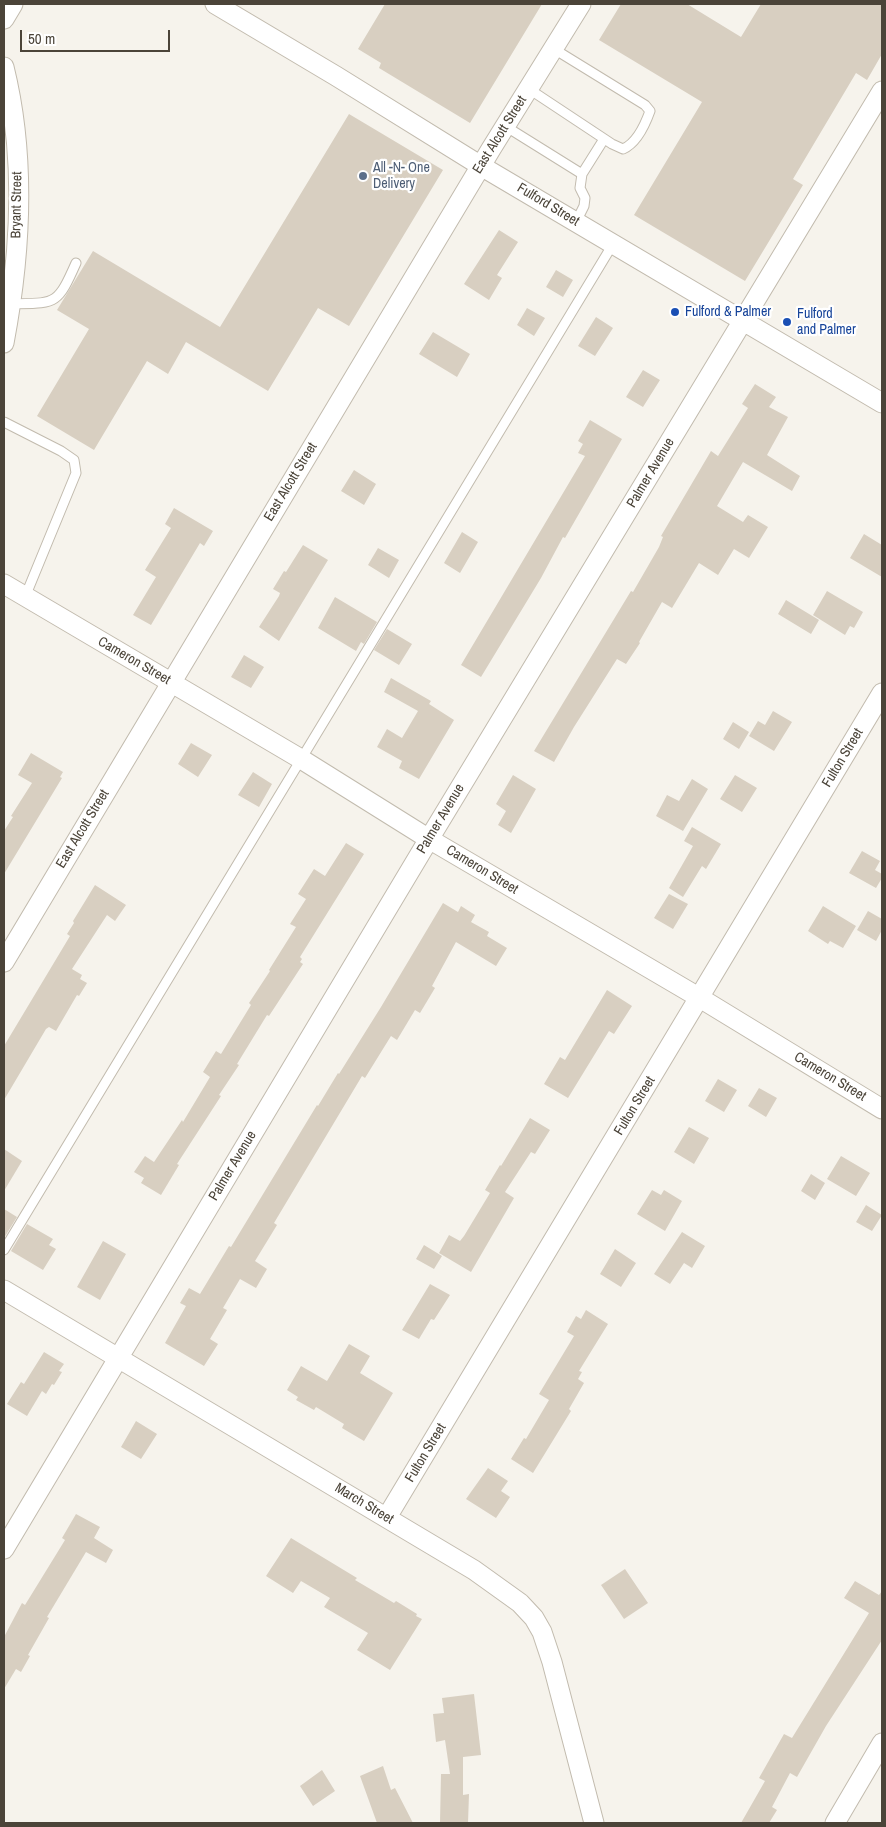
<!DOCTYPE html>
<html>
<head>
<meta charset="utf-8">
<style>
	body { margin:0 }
	#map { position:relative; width:886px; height:1827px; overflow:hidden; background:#f6f3ec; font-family:"Archivo Narrow",sans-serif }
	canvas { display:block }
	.frame { position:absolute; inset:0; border:5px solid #4b4439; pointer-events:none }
	.scale { position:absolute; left:20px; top:30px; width:150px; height:22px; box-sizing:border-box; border:2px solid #4b4439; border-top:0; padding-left:6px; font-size:15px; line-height:18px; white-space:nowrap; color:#4b4439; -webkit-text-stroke:4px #fff; paint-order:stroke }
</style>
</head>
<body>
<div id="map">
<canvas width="886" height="1827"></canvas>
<div class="frame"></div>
<div class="scale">50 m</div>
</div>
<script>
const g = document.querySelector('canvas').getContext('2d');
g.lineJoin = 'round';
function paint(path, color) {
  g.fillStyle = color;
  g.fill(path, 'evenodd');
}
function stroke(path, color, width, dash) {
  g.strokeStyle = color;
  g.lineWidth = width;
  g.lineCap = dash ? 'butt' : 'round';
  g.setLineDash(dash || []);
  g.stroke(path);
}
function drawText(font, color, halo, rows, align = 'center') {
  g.font = font + ' "Archivo Narrow",sans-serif';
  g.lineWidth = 4.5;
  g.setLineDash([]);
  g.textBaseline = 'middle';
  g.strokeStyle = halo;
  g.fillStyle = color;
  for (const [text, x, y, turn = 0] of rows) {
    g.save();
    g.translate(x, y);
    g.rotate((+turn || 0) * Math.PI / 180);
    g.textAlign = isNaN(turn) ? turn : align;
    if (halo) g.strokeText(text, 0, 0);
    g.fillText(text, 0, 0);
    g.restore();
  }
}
paint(new Path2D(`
	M385,4H542L470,123L379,68L381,63L358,49Z
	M621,4H687L741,37L761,4H882V54L867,80L856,73L793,179L803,185L745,281L634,215L702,102L599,40Z
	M349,114L443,170L349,326L318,308L268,391L186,342L168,374L147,361L94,450L37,416L89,329L57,310L93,251L220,327Z
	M499,230L518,242L497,275L502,278L489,300L464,284Z
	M556,270L573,280L563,297L546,287Z
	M527,308L545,318L534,336L517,325Z
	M596,317L613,328L595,356L578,346Z
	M433,332L470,354L457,377L419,354Z
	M643,370L660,380L643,407L626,397Z
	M755,384L776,397L769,407L788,417L767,455L800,476L792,491L743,462L717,506L743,522L748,515L768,527L749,558L734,549L718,575L699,563L672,608L662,602L639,642L640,643L626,664L617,659L574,727L554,762L534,751L631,591L633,592L659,547L663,537L661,536L711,451L718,456L748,408L742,404Z
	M590,420L622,439L565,538L563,537L541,578L481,677L461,665L585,456L578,453L583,444L578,441Z
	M354,470L376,484L364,505L341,491Z
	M174,508L213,531L204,546L200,543L151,625L133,615L156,577L145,570L171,528L165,524Z
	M462,532L478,542L460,573L444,563Z
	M864,534L882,545V577L850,558Z
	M303,545L328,560L279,641L259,627L279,596L280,593L273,589L284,571L286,572Z
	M378,548L399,560L389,578L368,565Z
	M827,591L863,612L854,628L850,626L845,635L813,615Z
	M335,597L377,622L364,644L361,642L356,651L318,628Z
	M786,600L819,620L811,634L778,614Z
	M387,629L412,644L399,665L374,650Z
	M244,655L264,667L251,688L231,677Z
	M391,678L431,701L429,704L454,720L419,779L399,768L402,761L377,747L387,729L402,738L418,711L384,692Z
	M773,711L792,722L774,751L749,736L758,721L765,725Z
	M733,722L749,732L739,749L723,739Z
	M191,743L212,755L198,777L178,764Z
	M31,753L63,772L60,777L62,778L4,874V831L13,817L11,816L32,783L18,775Z
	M253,772L272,784L259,807L238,795Z
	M513,775L536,789L511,833L498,825L506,811L496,804Z
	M735,775L757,788L742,812L720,799Z
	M692,779L708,789L683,831L656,816L667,795L679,801Z
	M692,827L721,844L706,869L702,866L683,897L669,888L693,846L684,841Z
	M346,843L364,854L300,957L302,959L300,962L303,964L269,1016L267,1015L237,1064L239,1065L219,1095L221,1096L177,1164L179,1165L161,1195L141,1183L144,1178L134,1172L145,1156L154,1162L182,1120L183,1122L210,1077L203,1072L216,1051L221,1054L251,1005L249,1003L270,971L269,970L296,927L290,924L306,899L298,894L314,869L325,876Z
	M862,851L880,861L875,870L882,874V878L876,888L849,873Z
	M95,885L126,905L115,921L107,915L72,969L82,975L80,979L87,983L79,996L77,995L56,1031L49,1027L46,1029L4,1100V1046L70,936L67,934L74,923L73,921Z
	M669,894L688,904L673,929L654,918Z
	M443,903L458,912L461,906L475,915L471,922L489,932L487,936L507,948L496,966L456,942L432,986L435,988L420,1013L415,1010L397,1040L391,1036L365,1078L362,1076L274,1223L277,1225L255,1261L267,1269L256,1288L240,1279L223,1308L227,1310L210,1339L218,1344L204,1366L165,1343L186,1306L180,1303L189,1288L200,1294L229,1246L231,1247L317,1105L318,1106L338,1073L339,1074L381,1007Z
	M823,906L856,926L843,948L830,941L828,944L808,931Z
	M868,911L882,919V930L876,941L857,930Z
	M607,990L632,1006L614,1034L609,1031L568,1098L544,1084L560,1057L565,1060Z
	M718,1079L737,1090L724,1112L705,1101Z
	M759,1088L777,1098L766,1117L748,1106Z
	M530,1118L550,1130L535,1154L531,1152L505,1192L514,1198L471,1272L439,1253L449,1235L460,1241L464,1236L490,1193L485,1190L500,1165L501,1166Z
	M689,1127L709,1138L694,1164L674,1152Z
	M4,1149L22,1161L4,1191Z
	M841,1156L870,1173L856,1196L827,1179Z
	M811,1174L825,1183L815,1200L801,1191Z
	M652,1190L661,1195L664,1190L682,1201L665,1231L637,1214Z
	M866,1205L882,1215L872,1231L856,1222Z
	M4,1209L17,1217L4,1238Z
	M27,1224L53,1239L49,1245L56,1249L43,1270L11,1251Z
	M682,1232L705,1246L692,1268L684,1263L670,1284L654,1274Z
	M103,1241L126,1254L100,1300L77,1287Z
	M424,1245L442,1256L434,1269L416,1259Z
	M615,1249L636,1263L621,1287L600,1274Z
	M430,1284L450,1295L434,1320L431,1319L419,1339L402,1330Z
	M586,1310L608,1324L579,1371L582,1372L578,1379L584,1383L569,1409L571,1411L533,1473L511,1459L524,1438L526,1439L549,1400L539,1394L574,1336L567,1332L576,1316L581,1319Z
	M349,1344L370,1356L360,1373L393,1393L364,1441L342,1428L344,1424L316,1407L314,1410L296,1400L298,1397L287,1390L301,1366L327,1381Z
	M44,1352L64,1364L59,1371L62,1372L54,1385L52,1384L46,1394L42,1391L27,1416L7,1404L21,1382L24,1384Z
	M136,1421L157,1434L141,1459L121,1447Z
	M488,1468L508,1481L501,1491L510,1497L496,1518L466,1499Z
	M76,1514L100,1527L94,1538L113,1550L106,1563L86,1552L47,1617L49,1618L28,1655L30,1656L21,1672L16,1669L4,1689V1637L22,1603L25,1605L65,1540L62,1538Z
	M291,1538L357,1578L355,1580L394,1603L396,1601L417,1614L416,1616L422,1619L390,1670L357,1650L368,1633L324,1607L330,1598L301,1581L293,1593L266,1576Z
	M625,1569L648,1603L624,1619L601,1585Z
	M855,1581L879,1595L882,1591V1640L826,1726L797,1777L790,1773L772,1807L777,1810L769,1823H741L765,1781L759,1778L784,1734L792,1738L869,1613L844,1598Z
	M474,1694L481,1755L463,1757V1795L469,1794L468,1823H440L441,1774H450L445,1740L436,1742L433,1714L444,1713L442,1698Z
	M383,1766L391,1790L395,1788L413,1823H377L360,1776Z
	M322,1770L335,1791L313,1806L300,1786Z`), '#d8cfc1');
const lane = new Path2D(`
	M529,89L612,144L623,149C637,143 645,125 650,111L645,105L554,49
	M505,126L582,174
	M576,222L584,206L585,198L580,188L582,174L604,139
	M10,304C56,303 57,306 76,263
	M4,422L61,451L74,460L76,473L25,597
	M4,1250L613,244`);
const street = new Path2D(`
	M215,4L336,76L481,166L882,403
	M4,19L13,4
	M4,67C26,156 21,253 4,343
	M4,584L301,759L429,839L700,998L882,1109
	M4,962L491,149L581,4
	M4,1290L474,1570L520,1603L534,1618L542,1632L552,1662L594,1823
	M387,1517L882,693
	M4,1549L429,839L882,91
	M835,1823L882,1743`);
stroke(lane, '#c2bbae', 11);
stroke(street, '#c2bbae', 21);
stroke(lane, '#fff', 9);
stroke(street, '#fff', 19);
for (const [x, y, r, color] of [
	[363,176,5,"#5c6f8a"],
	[675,312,5,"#1a4fb4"],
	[787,322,5,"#1a4fb4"]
]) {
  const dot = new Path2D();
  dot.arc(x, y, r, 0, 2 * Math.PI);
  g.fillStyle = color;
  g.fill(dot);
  stroke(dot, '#fff', 2);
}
drawText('14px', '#4b4439', '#fff', [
	["East Alcott Street",500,135,-58],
	["Bryant Street",17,205,-89],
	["Fulford Street",548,205,31],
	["Palmer Avenue",651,473,-59],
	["East Alcott Street",291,482,-59],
	["Cameron Street",134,661,30],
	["Fulton Street",843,758,-59],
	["Palmer Avenue",441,819,-59],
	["East Alcott Street",83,829,-59],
	["Cameron Street",482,870,31],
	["Cameron Street",830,1077,31],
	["Fulton Street",635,1106,-59],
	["Palmer Avenue",233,1166,-59],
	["Fulton Street",426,1453,-59],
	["March Street",364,1504,31]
]);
drawText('14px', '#4e5e75', '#fff', [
	["All -N- One",373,168],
	["Delivery",373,184]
], 'left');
drawText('14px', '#164399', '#fff', [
	["Fulford & Palmer",685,312],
	["Fulford",797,314],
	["and Palmer",797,330]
], 'left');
</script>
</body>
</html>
